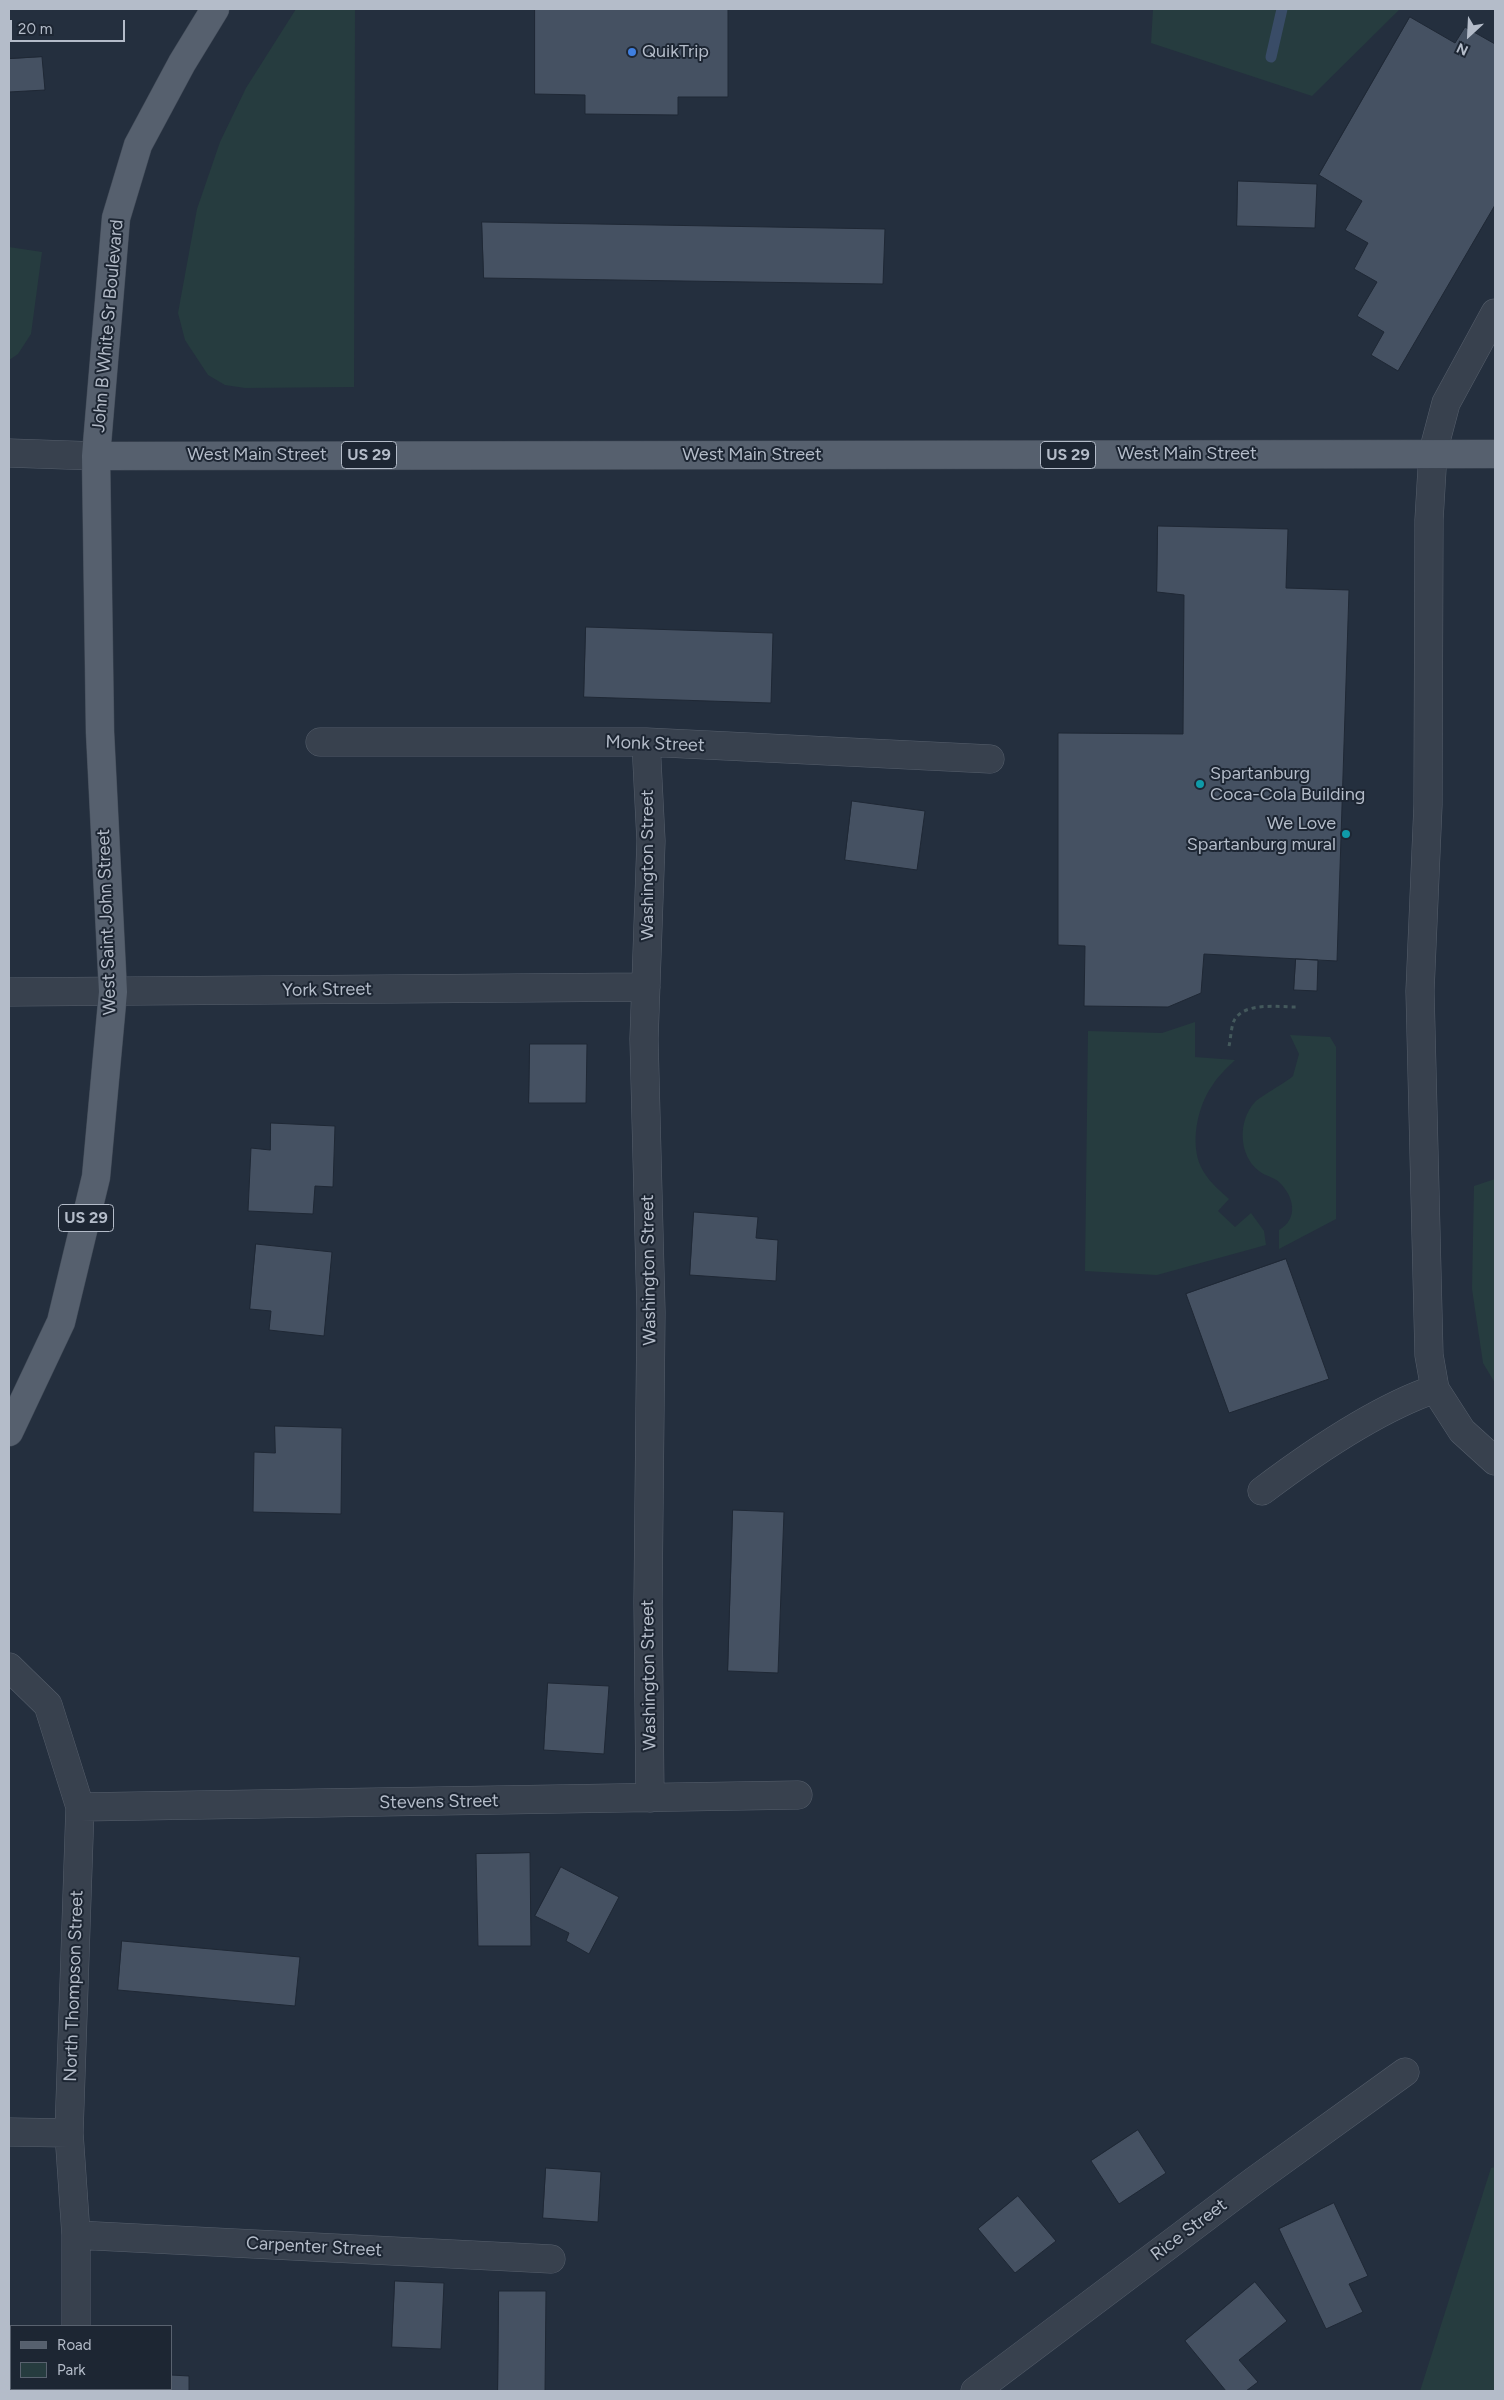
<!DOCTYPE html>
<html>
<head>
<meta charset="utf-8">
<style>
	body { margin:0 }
	#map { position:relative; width:1504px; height:2400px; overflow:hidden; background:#242f3e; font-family:Figtree,sans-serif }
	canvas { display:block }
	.frame { position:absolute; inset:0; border:10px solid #b4bcc9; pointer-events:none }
	.legend { position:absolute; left:10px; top:2325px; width:162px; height:65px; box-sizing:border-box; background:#1d2633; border:1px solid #59626f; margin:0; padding:6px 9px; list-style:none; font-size:15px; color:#b4bcc9 }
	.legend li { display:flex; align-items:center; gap:10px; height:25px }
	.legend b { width:25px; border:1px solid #59626f }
	.north { position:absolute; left:1444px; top:10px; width:50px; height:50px; -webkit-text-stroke:4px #1d2633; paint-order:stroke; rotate:205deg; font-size:14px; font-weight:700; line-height:20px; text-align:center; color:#b4bcc9 }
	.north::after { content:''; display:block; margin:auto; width:18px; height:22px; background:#b4bcc9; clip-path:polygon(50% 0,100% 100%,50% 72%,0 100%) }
	.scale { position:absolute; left:10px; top:20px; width:115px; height:22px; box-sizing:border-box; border:2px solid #b4bcc9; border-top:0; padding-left:6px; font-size:15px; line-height:18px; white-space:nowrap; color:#b4bcc9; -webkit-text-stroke:4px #1d2633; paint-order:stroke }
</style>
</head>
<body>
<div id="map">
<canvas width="1504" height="2400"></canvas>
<div class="frame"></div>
<ul class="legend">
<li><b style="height:6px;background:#56606e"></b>Road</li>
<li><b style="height:14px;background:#263c3f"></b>Park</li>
</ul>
<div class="north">N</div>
<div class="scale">20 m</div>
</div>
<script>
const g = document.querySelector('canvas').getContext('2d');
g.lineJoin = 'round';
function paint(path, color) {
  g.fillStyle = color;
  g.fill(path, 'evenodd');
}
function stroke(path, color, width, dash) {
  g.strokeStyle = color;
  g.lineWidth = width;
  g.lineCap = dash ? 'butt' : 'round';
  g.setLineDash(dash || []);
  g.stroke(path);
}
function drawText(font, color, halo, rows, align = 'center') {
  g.font = font + ' Figtree,sans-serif';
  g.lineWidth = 4;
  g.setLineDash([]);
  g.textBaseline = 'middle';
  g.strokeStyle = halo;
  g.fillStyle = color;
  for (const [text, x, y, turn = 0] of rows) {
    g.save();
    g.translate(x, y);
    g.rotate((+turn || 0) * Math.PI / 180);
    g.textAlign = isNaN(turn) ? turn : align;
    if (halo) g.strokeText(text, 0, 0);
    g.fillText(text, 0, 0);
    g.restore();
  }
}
paint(new Path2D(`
	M296,9H355L354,387L245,388L225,385L208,375L185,340L178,313L197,209L220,142L246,88Z
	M1153,9H1400L1312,96L1151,43Z
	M9,247L42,252L31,334L18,354L9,360Z
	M1195,1022V1057L1235,1060C1227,1068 1218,1076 1212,1086C1197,1107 1190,1144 1201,1167C1208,1181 1218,1189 1229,1199L1218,1211L1235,1227L1251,1213L1264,1231L1266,1245L1157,1275L1085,1271L1088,1031L1162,1033Z
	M1290,1035L1330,1037L1336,1047V1219L1279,1249V1230C1299,1219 1294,1196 1279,1182C1274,1177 1265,1176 1259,1171C1238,1155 1238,1120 1255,1102C1261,1096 1285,1083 1293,1076L1299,1054Z
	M1495,1179V1383L1483,1363L1472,1289L1474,1186Z
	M1495,2167V2391H1420L1491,2168Z`), '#263c3f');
stroke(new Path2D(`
	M1271,57L1282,9`), '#394c67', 11);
const building = new Path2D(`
	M535,9H728V97H678V115L585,114V95L535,94Z
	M1410,17L1455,43L1465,27L1495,44V205L1398,371L1371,355L1384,332L1357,316L1377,282L1354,269L1368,243L1345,230L1362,201L1319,175Z
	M42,57L45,90L9,92V59Z
	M1238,181L1317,184L1315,228L1237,226Z
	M482,222L885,229L883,284L484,278Z
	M1158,526L1288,529L1286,588L1349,590L1337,961L1204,954L1201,993L1168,1007L1084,1006L1085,946L1058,945V733L1183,734L1184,595L1157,592Z
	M586,627L773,633L771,703L584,697Z
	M852,801L925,811L917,870L845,860Z
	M1296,959L1318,960L1317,991L1294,990Z
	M530,1044H587L586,1103H529Z
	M271,1123L335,1126L333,1187L315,1186L313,1214L248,1211L251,1148L270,1150Z
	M694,1212L758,1217L756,1238L778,1240L776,1281L690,1275Z
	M256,1244L332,1252L324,1336L269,1330L271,1311L250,1309Z
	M1286,1259L1329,1379L1229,1413L1186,1294Z
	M275,1426L342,1428L341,1514L253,1512L254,1452L275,1453Z
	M733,1510L784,1512L778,1673L728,1671Z
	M548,1683L609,1686L604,1754L544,1750Z
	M530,1853L531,1946H478L476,1854Z
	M561,1867L619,1897L589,1954L566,1941L569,1933L535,1916Z
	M122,1941L300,1957L295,2006L118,1990Z
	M1138,2130L1166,2173L1119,2204L1091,2161Z
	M546,2168L601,2172L598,2222L543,2218Z
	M1018,2196L1056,2241L1015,2273L978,2229Z
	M1334,2203L1368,2276L1349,2284L1363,2312L1326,2329L1279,2229Z
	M395,2281L444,2283L441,2349L392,2347Z
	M1255,2282L1287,2321L1239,2360L1258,2382L1246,2391H1226L1185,2341Z
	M499,2291H546L545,2391H498Z
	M171,2375L189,2376V2391H131V2389H171Z`);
paint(building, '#455162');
stroke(building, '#1f2835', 1);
const minor = new Path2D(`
	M1495,313L1446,403L1433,452L1429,520L1428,805L1420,991L1429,1355L1435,1389L1462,1431L1495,1461
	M9,453L96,456
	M320,742H646L990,759
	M646,742L651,841L644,1039L651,1312L648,1602L650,1798
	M9,992L646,987
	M1262,1491C1311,1454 1376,1409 1435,1389
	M9,1667L48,1705L80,1807L69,2133L76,2235V2326
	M80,1807L798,1795
	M9,2132L69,2133
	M76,2235L551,2259
	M77,2389V2391
	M975,2391L1254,2181L1405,2072`);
const major = new Path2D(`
	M96,456L1495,454
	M9,1432L61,1322L96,1177L113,992L100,732L96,456L116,218L138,145L182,63L215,9`);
stroke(minor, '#565f6c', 29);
stroke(major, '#414a57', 29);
stroke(new Path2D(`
	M1229,1046C1231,1038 1231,1025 1235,1019C1246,1002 1278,1007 1296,1007`), '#44595c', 3, [4, 4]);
stroke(minor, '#38414e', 28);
stroke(major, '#56606e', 28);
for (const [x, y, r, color] of [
	[632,52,5,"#3f7fe0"],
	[1200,784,5,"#0f9aa8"],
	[1346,834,5,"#0f9aa8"]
]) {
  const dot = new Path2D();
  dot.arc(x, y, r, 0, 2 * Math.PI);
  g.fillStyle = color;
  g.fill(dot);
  stroke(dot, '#1d2633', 2);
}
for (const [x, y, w] of [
	[369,455,55],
	[1068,455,55],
	[86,1218,55]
]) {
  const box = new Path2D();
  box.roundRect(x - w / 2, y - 13.5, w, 27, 4);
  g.fillStyle = '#1d2633';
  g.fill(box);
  stroke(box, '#b4bcc9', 1);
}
drawText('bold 16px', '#b4bcc9', null, [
	["US 29",369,455],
	["US 29",1068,455],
	["US 29",86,1218]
]);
drawText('18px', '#b4bcc9', '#1d2633', [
	["QuikTrip",642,52],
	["Spartanburg",1210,774],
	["Coca-Cola Building",1210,795],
	["We Love",1336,824,"right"],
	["Spartanburg mural",1336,845,"right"]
], 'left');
drawText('18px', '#b4bcc9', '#1d2633', [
	["John B White Sr Boulevard",108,326,-85],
	["West Main Street",1187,454],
	["West Main Street",257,455],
	["West Main Street",752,455],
	["Monk Street",655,744,2],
	["Washington Street",648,865,-90],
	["West Saint John Street",107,922,-92],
	["York Street",327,990,-1],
	["Washington Street",649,1270,-91],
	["Washington Street",649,1675,-91],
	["Stevens Street",439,1802,-1],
	["North Thompson Street",74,1986,-88],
	["Rice Street",1189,2230,-37],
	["Carpenter Street",314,2247,3]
]);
</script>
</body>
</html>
